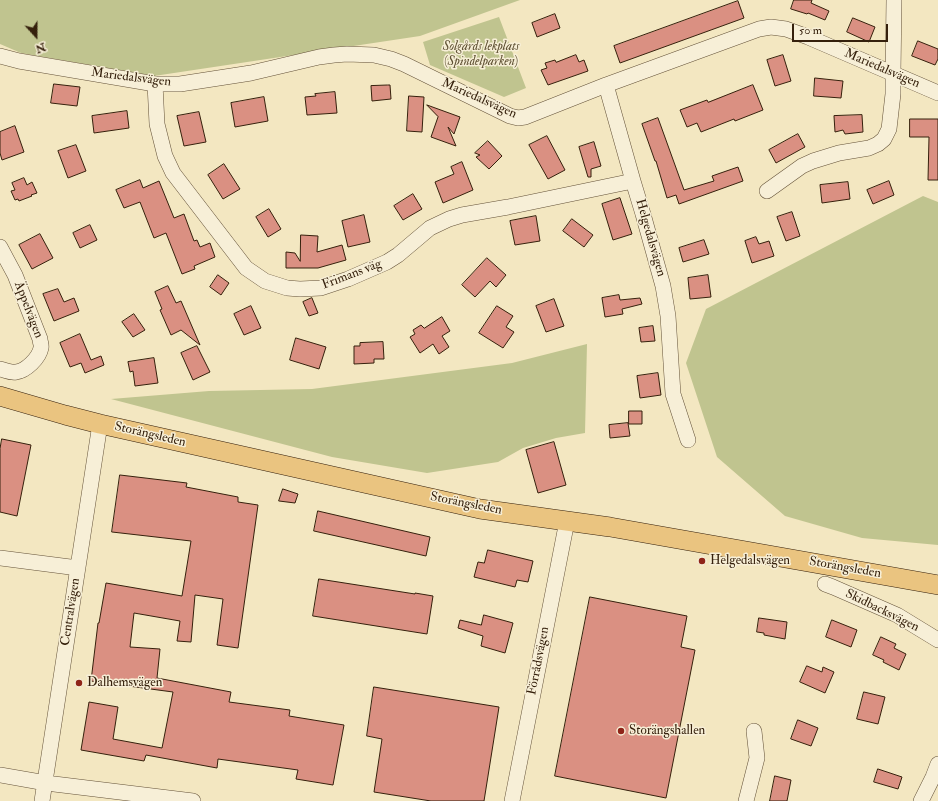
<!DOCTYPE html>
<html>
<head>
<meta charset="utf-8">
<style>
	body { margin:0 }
	#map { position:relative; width:938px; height:801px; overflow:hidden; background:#f3e7c1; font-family:"IM FELL Double Pica",serif }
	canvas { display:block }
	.north { position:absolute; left:16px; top:16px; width:40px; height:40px; -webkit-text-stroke:3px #f7efd7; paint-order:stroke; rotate:159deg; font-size:11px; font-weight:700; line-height:16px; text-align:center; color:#35200c }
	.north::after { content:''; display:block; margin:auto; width:14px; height:18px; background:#35200c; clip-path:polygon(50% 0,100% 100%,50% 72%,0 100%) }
	.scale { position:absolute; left:792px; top:24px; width:96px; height:18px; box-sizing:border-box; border:2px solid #35200c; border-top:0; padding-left:5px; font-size:12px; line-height:14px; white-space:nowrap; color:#35200c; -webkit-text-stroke:3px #f7efd7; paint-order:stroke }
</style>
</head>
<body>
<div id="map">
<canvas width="938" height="801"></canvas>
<div class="north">N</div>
<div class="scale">50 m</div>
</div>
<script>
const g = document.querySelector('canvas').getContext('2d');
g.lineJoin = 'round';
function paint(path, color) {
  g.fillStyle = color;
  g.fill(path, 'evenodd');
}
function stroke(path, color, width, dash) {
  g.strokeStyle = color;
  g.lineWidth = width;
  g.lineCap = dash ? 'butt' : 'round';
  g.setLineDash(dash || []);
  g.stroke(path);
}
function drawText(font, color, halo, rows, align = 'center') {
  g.font = font + ' "IM FELL Double Pica",serif';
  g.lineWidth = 3;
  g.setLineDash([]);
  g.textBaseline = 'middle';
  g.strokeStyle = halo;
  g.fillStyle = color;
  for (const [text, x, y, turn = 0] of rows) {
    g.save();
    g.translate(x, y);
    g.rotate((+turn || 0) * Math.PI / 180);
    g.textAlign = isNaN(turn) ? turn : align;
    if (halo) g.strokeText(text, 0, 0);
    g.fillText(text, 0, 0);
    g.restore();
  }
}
paint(new Path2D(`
	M0,0H520L420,36L154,76L21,53L0,44Z
	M499,17L526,88L504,97L430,65L423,42Z
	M923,196L938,202V545L862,538L785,516L717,457L686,363L706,309Z
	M587,344L585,433L556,438L523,448L498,462L427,473L332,457L111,399L209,391L312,389L512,363Z`), '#c0c48f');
const building = new Path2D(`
	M794,0H812L811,3L829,11L825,20L808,13L807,14L791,9Z
	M738,1L744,18L620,63L614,46Z
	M555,14L560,28L537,37L532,23Z
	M853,18L875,27L869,42L847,32Z
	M918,41L938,49V59L935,65L912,56Z
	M576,55L579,62L584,60L588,71L548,85L541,70L547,68L545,63L555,60L556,62Z
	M783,55L791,81L775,86L767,60Z
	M815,78L843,81L841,98L814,96Z
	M54,84L80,87L77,106L51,103Z
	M388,85H390L391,99L372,101L371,86Z
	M753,85L763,110L735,121L734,119L701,132L697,123L687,127L680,110L707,100L708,102Z
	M335,92L337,113L307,115L305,97L316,96L315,94Z
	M409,96L424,97L422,132L407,131Z
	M264,97L268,121L235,127L231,103Z
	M427,105L460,117L454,134L448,127L456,146L431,137L438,117Z
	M127,111L129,128L94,133L92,116Z
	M199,112L206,142L184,146L177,116Z
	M862,115L863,132L845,134L843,130L835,132L834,116Z
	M658,118L684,190L714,181L712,176L738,167L743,181L679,204L676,195L667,198L656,161H655L642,124Z
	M910,119H938V180H928L929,137H910Z
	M15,126L24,152L2,160L0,153V132Z
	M798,134L805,147L776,163L769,150Z
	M547,136L565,170L548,179L529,145Z
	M488,141L502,156L489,169L476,157L480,155L475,153Z
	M594,142L601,166L591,169V177H588L579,147Z
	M76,145L86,171L68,178L58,151Z
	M462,162L473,190L443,203L435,182L454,174L451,167Z
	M224,164L240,189L223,199L208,175Z
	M24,178L27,185L32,182L37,193L31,195L32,196L19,201L18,199L15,200L11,191L15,190L12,183Z
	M140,180L143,188L159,181L174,218L184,214L194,241L197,240L200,247L210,243L215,257L194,266L195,269L182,274L166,233L154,238L140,202L124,208L116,190Z
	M889,181L894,195L873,204L867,190Z
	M848,182L850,199L822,203L820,185Z
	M413,194L422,209L403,220L394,206Z
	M620,198L632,234L613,240L602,204Z
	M269,209L281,229L268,237L256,217Z
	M792,212L800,236L786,241L777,217Z
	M364,215L370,242L348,247L342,221Z
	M536,216L540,241L515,245L510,221Z
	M572,219L593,235L584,247L563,231Z
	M90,225L97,240L80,248L73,233Z
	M40,234L53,258L32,269L19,245Z
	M301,235L318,236L317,252L342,245L346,260L318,268H286V252L295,253L300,261Z
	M756,237L759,244L769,241L774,256L752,263L745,241Z
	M704,240L709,254L683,262L679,248Z
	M487,258L506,275L496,287L490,281L475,297L462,285Z
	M218,275L229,283L221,295L210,287Z
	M708,275L711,297L690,299L688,278Z
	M168,286L176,303L181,301L200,345L181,330L171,335L160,310L162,309L155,292Z
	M58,289L64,302L74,298L79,311L54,321L43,294Z
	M619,295L620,300L640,298L642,304L622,309L623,314L605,317L602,298Z
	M312,298L318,313L309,316L303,302Z
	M554,299L564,326L546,332L536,306Z
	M251,306L261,328L244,335L234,314Z
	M497,306L513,316L506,327L514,332L503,348L479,333Z
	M134,314L145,330L133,337L122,322Z
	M442,317L450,331L442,336L449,347L439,354L433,344L420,353L410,337L415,334L413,330L421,325L424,328Z
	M653,326L655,341L641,342L639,328Z
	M80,334L91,360L101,356L104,365L85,373L81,363L70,367L60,343Z
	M296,338L326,347L319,369L290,360Z
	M383,342L384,359H374V363L354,364V346H360V343Z
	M197,346L210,372L193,380L181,353Z
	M154,358L158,383L135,386L133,371L130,372L128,362Z
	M658,373L661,395L640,398L637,376Z
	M629,411H642V424H629Z
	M628,423L630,436L610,438L609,425Z
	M2,439L31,445L17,516L0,512V449Z
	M554,442L566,485L538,493L526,450Z
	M120,475L187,483L186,487L238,497V502L258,505L238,648L217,645L223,599L195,595L191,642L177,641L180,621L134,613L130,647L160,649L157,678L231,692L229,702L290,710L289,716L344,725L333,785L296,779L298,770L218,759L217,768L146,755L144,761L81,750L89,702L118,707L113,739L162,748L173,692L91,681L98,623H99L106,583L182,596L191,541L112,532Z
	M283,489L298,494L295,503L279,501Z
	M318,511L430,537L426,556L314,531Z
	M488,550L533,561L528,582L517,580L515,587L474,577L478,562L484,563Z
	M319,579L415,594V593L433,596L427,634L313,616Z
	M590,597L687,616L681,647L695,650L666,798L555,776Z
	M484,615L513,623L505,653L481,646L483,636L458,628L460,620L481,625Z
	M759,618L787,622L785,639L764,635V633L757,632Z
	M832,620L857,630L851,647L826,637Z
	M881,637L896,644L894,648L906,654L899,670L883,662L884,660L873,655Z
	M807,666L822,672L823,667L834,672L825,693L800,682Z
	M374,687L499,707L484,801H431L374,792L382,739L367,736Z
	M864,692L885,697L878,724L857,719Z
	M798,720L818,728L811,746L791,739Z
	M878,769L902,777L898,789L874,782Z
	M775,776L791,780L787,801H770Z`);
paint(building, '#da9082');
stroke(building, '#35200c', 1);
const minor = new Path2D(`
	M0,56L19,61L155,84H180L251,73L319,57L334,55L347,54L374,55L391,59L404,64L510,116L518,118L525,117L606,85L759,29L771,27L786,29L808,37L938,93
	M155,84L157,124L165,156L173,173L246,268L265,281L287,288L300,289L321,288L348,279L387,262L398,255L430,228L449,219L462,215L508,207L633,181
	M606,85L633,181L643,214L663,286L668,316L673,394L688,440
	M767,191L802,166L813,161L839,153L869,148L878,144L884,139L889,129L893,94V74L894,0
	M0,247L15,275L40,339C40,342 42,346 41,348C39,358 26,371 16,372C10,373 5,370 0,369
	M0,558L78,568
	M825,584L833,587L897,615L938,640
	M0,775L46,783L193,801
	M42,801L100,424
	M512,801L567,521
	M746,801L757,758L754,731
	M921,801L933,777L938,764`);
const major = new Path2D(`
	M0,396L65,415L100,424L480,509L610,527L938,585`);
stroke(minor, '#645239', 16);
stroke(major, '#35200c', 20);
stroke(minor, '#f7efd7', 15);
stroke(major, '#eac480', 19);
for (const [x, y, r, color] of [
	[702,561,4,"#8f2418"],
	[79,683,4,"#8f2418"],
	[621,731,4,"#8f2418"]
]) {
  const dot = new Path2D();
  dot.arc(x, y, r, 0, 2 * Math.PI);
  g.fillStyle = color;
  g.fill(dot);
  stroke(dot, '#f7efd7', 1.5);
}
drawText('italic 13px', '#5f5133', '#f7efd7', [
	["Solgårds lekplats",481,47],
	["(Spindelparken)",481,62]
]);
drawText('13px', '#35200c', '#f7efd7', [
	["Mariedalsvägen",882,69,23],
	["Mariedalsvägen",131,78,7],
	["Mariedalsvägen",479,99,24],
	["Helgedalsvägen",650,238,74],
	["Frimans väg",352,275,-21],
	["Äppelvägen",28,310,69],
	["Storängsleden",150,435,13],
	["Storängsleden",466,504,11],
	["Storängsleden",845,568,10],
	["Skidbacksvägen",882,611,26],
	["Centralvägen",71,612,-81],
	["Förrådsvägen",539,661,-79]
]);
drawText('13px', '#35200c', '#f7efd7', [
	["Helgedalsvägen",710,561],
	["Dalhemsvägen",87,683],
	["Storängshallen",629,731]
], 'left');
</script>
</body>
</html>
